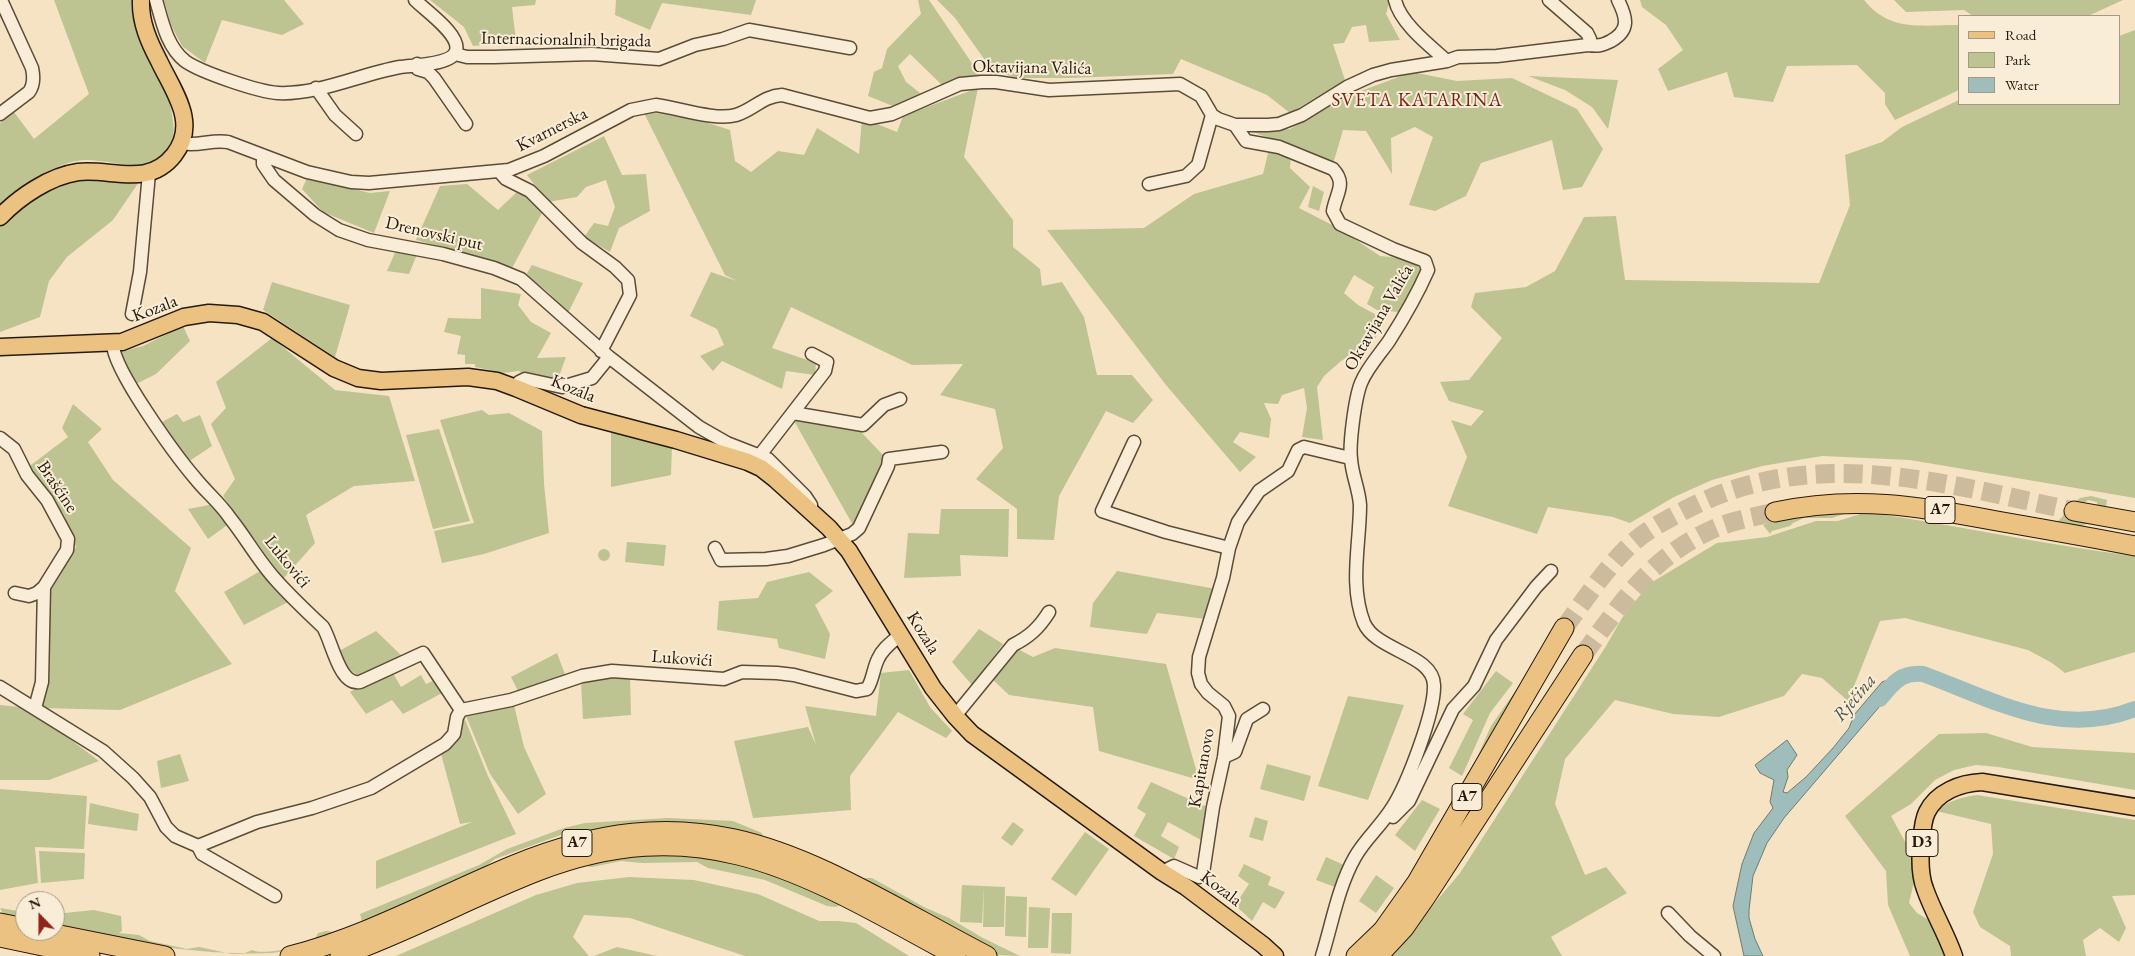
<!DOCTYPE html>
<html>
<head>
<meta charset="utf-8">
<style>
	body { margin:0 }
	#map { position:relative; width:2135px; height:956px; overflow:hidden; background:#f6e3c3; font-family:"EB Garamond",serif }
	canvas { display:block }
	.legend { position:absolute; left:1958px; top:15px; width:162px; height:90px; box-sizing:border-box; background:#f9edd8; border:1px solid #a59985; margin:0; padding:6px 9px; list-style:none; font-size:15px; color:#271a09 }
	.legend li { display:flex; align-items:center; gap:10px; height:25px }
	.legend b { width:25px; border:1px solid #a59985 }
	.north { position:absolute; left:15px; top:891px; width:50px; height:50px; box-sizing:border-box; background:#f9edd8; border:1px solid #a59985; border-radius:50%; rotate:338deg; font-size:14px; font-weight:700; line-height:20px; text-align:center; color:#271a09 }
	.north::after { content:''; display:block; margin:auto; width:18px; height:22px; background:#8f2418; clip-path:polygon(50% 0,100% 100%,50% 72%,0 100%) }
</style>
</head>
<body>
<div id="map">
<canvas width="2135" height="956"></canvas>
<ul class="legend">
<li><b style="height:6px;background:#ebc282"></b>Road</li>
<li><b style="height:14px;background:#bec392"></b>Park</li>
<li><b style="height:14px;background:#9ebdbb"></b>Water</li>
</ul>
<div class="north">N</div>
</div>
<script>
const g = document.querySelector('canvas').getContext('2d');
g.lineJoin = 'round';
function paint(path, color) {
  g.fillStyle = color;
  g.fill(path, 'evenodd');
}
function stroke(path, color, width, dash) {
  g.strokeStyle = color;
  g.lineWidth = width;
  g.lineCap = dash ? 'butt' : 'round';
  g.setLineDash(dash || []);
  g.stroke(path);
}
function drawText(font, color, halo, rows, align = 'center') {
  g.font = font + ' "EB Garamond",serif';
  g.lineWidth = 4;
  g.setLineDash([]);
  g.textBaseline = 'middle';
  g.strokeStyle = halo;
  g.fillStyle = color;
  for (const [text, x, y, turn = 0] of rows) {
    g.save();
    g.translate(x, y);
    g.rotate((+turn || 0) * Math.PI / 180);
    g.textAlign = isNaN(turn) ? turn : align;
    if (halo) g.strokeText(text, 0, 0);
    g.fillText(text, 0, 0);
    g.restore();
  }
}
paint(new Path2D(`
	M54,0H136C145,29 180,113 173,140C171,151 159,158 151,165C129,168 107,160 85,160C56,161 20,188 0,206V123L14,112L34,139L89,94Z
	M164,0H284L304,24L282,35L222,20L205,63L182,46L171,25Z
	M430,0H536L535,5L512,7L516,41L473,46L464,27Z
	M616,0H756L751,15L662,3L650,30L615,15Z
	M918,0H929L980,75L942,85L910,54L898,66L906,82L924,96L893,106L868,96L874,72L882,68L887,49L921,14Z
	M937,0H1390L1386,14L1400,40L1369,42L1366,25L1352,27L1344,43L1333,44L1345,80L1290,113L1267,95L1181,59L1173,74L1070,78H1017L992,70L955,18Z
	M1640,0H1864C1890,32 1921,25 1959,25V90L1895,120L1885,104V93L1857,65L1787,66L1773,102L1734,97L1727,72L1668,91L1658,69L1683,50L1666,25L1642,7Z
	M1894,0H2123L2088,16H1973L1964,10L1906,12Z
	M2135,30V498L1910,460L1822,456L1762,466L1712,480L1674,497L1630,523L1613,517L1548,507L1537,534L1448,506L1467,457L1451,420L1471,426L1484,411L1449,401L1440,382L1469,380L1502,338L1471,307L1475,293L1526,287L1555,271L1584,217L1616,216L1625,280L1819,283L1850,205L1845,155L1882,142L1902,127L1959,100V104H2119V36Z
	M1412,72L1457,81L1512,78L1577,109L1603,149L1582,187L1563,190L1552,140L1481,163L1466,196L1435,211L1409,205L1433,137L1415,127L1391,138L1392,174L1366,131L1343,130L1333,164L1251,131L1290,129L1350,95Z
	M1528,76L1618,80L1608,129L1592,107L1565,90Z
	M978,88L964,157L1013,220V247L1040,269L1042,286L1062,282L1084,317L1097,375H1132L1153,400L1133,423L1106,411L1059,496L1054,540L1017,539V509L976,479L1003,448L995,409L940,395L963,364L912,365L791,307L772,348L816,363L815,375L786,371L782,389L722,361L713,371L700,356L724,345L717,329L690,316L711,272L737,281L725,275L643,111L699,120L730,130L735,161L751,172L778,151L804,155L817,128L859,154L862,118L897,132L903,116Z
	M604,136L622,175L646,174L650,211L619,228L610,252L584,237L594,223L608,226L615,207L606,180L586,187L577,197L548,202L527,175Z
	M1269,149L1291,155L1290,168L1310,187L1299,208L1338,228L1380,256L1410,259L1423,272L1398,312L1377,310L1367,304L1374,287L1354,275L1344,293L1358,305L1384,319L1375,339L1341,361L1324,376L1317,387L1323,440L1302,437L1307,408L1304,388L1282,395L1278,404L1264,403L1271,419L1269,438L1240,432L1233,442L1256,457L1240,472L1166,385L1047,230L1144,228L1194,194L1263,174Z
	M83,178L139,182L113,220L67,257L49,281L40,317L0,332V226C28,200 45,186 83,178Z
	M307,178L370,193L390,191L374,233L323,212L302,189Z
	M467,184L498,210L521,188L543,211L512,268L416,240L440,186Z
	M1313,186L1324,192L1319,211L1308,207Z
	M397,248L418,252L409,274L387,271Z
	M532,265L583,283L568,313L548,292L526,275Z
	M272,282L350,305L335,357L263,310Z
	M481,288L521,294L518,305L531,322L551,333L537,358L566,357L557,382L518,371L504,373L475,367V364H465V355L457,354L461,336L444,332L448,318L481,319Z
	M183,326L190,341L156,374L136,384L119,352L143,346Z
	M272,338L335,390L389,396L415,481L354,486L306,515L315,543L283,579L223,496L235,479L211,424L226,408L216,382Z
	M73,404L102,429L88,442L113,480L191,548L175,591L232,664L120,710L42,708L47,593L76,547L64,515L27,468L68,437L62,428Z
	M482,410L489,415L509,413L542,431L544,484L549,533L484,554L442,563L434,531L474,523L440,420Z
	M177,414L183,422L200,415L212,446L188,462L162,422Z
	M793,419L859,430L884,456L854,527Z
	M439,429L470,521L433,529L406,435Z
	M611,429L672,445L671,475L611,487Z
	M2091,496L2107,500L2106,507L2097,510V502L2088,500L2084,503L2076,501L2080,498Z
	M214,504L230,523L208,539L188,509Z
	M941,509H1009L1008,557L960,555L961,576L904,578L908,533L939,534Z
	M1853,511L1832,518H1804L1793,523L1790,526L1772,531L1770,534L1763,525L1780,518L1781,521L1786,520L1785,518Z
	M1866,512C1956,525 2045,545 2135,556V652L2065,673L2052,663L2028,650L1905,618L1880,621L1848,701L1822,678L1802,674L1784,696L1719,717L1673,714L1615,700L1565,759L1555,804L1585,875L1606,867L1627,893L1551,937L1562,956H1390L1460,873L1606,646L1622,618L1649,584L1717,543L1767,537L1816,521H1838Z
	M2063,516L2078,518L2089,523L2079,527L2057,522Z
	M627,542L666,545L664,566L625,562Z
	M598 555a6 6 0 1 1 12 0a6 6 0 1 1-12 0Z
	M262,570L292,600L244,625L224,592Z
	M1117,571L1216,589L1206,619L1157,613L1147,634L1090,627L1093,603Z
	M809,572L833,591L815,605L830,634L825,659L779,648L777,639L717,630L719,601L758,598L767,582Z
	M979,629L1003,644L972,685L952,662Z
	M376,631L403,657L362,678L347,668L339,651Z
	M1014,647L1033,657L1055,648L1166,664L1199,780L1099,751L1093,707L1009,695L990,677Z
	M557,653L566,677L519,693L511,677Z
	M391,670L401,687L421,675L426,684L437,679L444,692L403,714L392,700L366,714L350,692Z
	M909,670L930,707L952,731L946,738L898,712L850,776L851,810L753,818L734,741L808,727L816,745L805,706L876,716L881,673Z
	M1496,671L1513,683L1490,713L1462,776L1449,768L1473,720L1463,714Z
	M609,676H630L631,715L583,719L581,683Z
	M1516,690L1519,692L1469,776L1491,726Z
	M1348,696L1404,705L1368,800L1318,786Z
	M0,705L29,708L99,761L49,780H0Z
	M514,705L524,747L546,794L518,814L490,774L466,716Z
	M464,717L488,776L516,834L376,889V861L472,822L460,824L441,754L454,742Z
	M1986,733L2032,747L2135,753V790L1998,767L1976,765L1954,770L1935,780L1911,804L1891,816L1914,858V882L1909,903L1917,913L1932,922L1946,956H1910L1888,905L1886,871L1845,816L1939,734Z
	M180,754L189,781L161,788L157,761Z
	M1267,764L1311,776L1304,801L1260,789Z
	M1151,782L1207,807L1203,841L1168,822L1161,836L1179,847L1174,859L1134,836L1146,814L1137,808Z
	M0,789L87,796L84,849L35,847L38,883L0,890Z
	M1977,795L2135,820V895L2112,896L2126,928L2119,942L2100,928L2083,940L2086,956H2011L2010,946L1980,927L1973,912L1993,854L1991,824L1936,811C1949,801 1961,797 1977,795Z
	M1422,800L1440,809L1415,851L1395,835Z
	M90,803L139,814L137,831L88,824Z
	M1255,817L1268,821L1263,841L1249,837Z
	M668,818L733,821L762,833L764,839L595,832L566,833L495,859L472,877L363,925L360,914L479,865L507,849L564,828L585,823Z
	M1013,822L1024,830L1012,846L1001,838Z
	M1085,832L1109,849L1076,896L1051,879Z
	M39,851L85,853L84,879L41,883Z
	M630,854L740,860L845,904L835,907L827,906L765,880L708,868L697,862L642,863L621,861L592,867L581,865Z
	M1326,857L1344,865L1335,887L1316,880Z
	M835,864L861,878H872L924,907L949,918L983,938L1020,956L996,955L833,865Z
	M1244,864L1271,877L1268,885L1285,892L1275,909L1263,902L1252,921L1235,905L1249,884L1238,876Z
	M1376,875L1394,888L1376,913L1359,901Z
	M629,877L694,880L758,894L819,921H838L856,923L909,956H745L630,918L584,915L573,937L589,956H396L536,895L577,883Z
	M962,885L984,886L982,923L960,922Z
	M984,886L1005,887L1004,927H983Z
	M1006,896L1027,897L1026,937L1005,936Z
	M1029,907L1050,908L1048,948H1028Z
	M0,908L25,912V922L4,915Z
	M94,910L121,916L122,931L119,933L139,935L150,941L187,949L199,947L232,954H243L252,950C265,956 299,946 314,941L318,933L326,931L342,933C319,941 297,949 273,953C200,956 126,942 55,928V914Z
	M1052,913H1072L1071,954L1051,953Z
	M617,947L657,956H594Z`), '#bec392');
const water = new Path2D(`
	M1890,680L1898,685L1784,818L1767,843L1753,876L1749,910V918L1755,939L1763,956H1744L1733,906L1737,887L1742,864L1754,833L1773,808L1770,802L1774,780L1760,773L1755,765L1787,740L1797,755L1787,770L1788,777L1783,792L1787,793L1806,777L1833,748L1849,728L1854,715L1882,682Z`);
paint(water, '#9ebdbb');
stroke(water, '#6e7c74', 1);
stroke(new Path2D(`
	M1880,699C1893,683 1901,672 1923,674C1994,700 2059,739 2135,709`), '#9ebdbb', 16);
stroke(new Path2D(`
	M1564,628C1584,601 1603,572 1627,548C1644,531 1666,520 1687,509C1813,444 1943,483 2074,511
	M1583,655C1622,603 1648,560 1709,531C1729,521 1754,517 1775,512`), '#cdbb9e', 19, [19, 9]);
const minor = new Path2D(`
	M156,0C162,21 167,47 185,61C200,72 259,92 278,93C318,95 361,74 400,67C413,65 452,65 456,51C461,35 426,11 415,0
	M1395,0C1400,23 1430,46 1447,61
	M1588,45C1598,46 1601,46 1611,41C1630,30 1627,18 1618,0
	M455,54L467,57H494L592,54L659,59L695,45L723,39L749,30L850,48
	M417,64L418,69L428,72L434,78L466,124
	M316,88L335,115L356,134
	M0,114L29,92C34,85 34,77 32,68L1,0
	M1235,125L1246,141L1279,147L1333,169C1347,184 1336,193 1333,211L1340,224L1393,249L1425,261L1428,270C1417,295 1403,319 1389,341C1380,354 1367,368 1361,383C1355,398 1349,444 1351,459C1352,475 1359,489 1360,505C1360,544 1349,585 1364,623C1376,651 1433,654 1434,685C1435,712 1407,785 1392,808C1381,826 1365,839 1355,857C1338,887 1332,924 1322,956
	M181,143C197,147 212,139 228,142L307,172L351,182L369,183L509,170L544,156L631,110L656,105C679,108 715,121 736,115C753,110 763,96 782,95L870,118L892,114L960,84L982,82H996L1049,90L1180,84L1201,96L1212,115L1218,119L1235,125H1268L1279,124L1302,115L1347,87L1373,75L1391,70L1447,61L1458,57L1497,56L1588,45L1590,39L1587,33L1549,0
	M263,156V164L274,180L315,215L339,230L368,240L443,254L494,268L521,279L609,357L699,427L727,443L768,459L805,496L811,505
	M499,171L506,179L530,191L582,243L615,267L628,280L630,295L601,351
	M1149,184L1186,176L1198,165L1212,115
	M132,314L140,272L149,173
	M113,343C111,367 177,457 195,478C206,492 220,503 230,518C246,538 258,560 275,579C290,596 307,612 323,627C332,641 339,686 360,682L423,653L461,710
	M516,388L519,382L525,379L562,387L592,378L609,357
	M793,413L863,425L884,405L900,399
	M0,438L14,449L27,475L47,500L68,539L67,550L44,587L37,593L29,596L15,593
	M1134,442L1102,511L1166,532L1229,548
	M760,455L825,371L827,362L812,354
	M715,548L721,560L766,559L788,556L824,545L852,534L859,528L888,466L889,459L942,452
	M0,687L103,751L133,778L150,797L166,827L175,836L198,846L202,854L275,896
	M35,708L42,682L44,587
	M955,716L1013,645C1029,637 1039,628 1049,612
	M1224,757L1235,752L1247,719L1263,709
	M1393,817L1409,801L1453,709L1474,686L1496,640L1536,587L1551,571
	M198,846L257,822L312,808L371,788L445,744L454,734L457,717L461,710L511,700L582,676L612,671L724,679L742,672L777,673L794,675L856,691L867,689C873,680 873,669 878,659C882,649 892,642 900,635
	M1162,872L1174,866L1199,877L1203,873L1213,807L1224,757L1229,716L1224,706L1208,693L1201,684L1198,673L1199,657L1223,578L1229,548L1238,522L1259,491L1288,471L1298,450L1304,447L1350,458
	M1668,913L1690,936L1714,956`);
const major = new Path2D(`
	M0,217C19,197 50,176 78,172C112,168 148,188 174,155C199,123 173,91 159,61C149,42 140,22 141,0
	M0,347L122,342L184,317L209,313L238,315L263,322L334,368L358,378L381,381L468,377L497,381L516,388L581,415L676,440L748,462L761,468L775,479L829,528L849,551L933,688L955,716L972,734L1162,872L1186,887L1263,945L1275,956
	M1954,956C1946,933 1933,912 1925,889C1920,876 1920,860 1921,847C1922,836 1922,822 1927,812C1937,792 1960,783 1982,782L2135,807`);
const highway = new Path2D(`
	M2074,511L2135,522
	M1775,512C1855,495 1918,506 1997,521C2043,529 2089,537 2135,546
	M0,923L25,928
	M40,931L165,956
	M0,937L90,956
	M290,956C368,936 439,896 514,865C714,783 815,866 987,956
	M340,956C408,932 471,897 538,871C707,806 811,878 956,956
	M1356,956L1383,930L1417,882L1564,628
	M1378,956L1404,928L1427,895L1583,655`);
stroke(minor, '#5b4c38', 15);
stroke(major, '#271a09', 19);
stroke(highway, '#271a09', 21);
stroke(minor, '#f9edd8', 12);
stroke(major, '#ebc282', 16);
stroke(highway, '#ebc282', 19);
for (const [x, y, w] of [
	[1940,510,30],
	[1467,797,30],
	[577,843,30],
	[1922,843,32]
]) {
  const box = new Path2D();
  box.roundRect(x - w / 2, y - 13.5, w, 27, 4);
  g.fillStyle = '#f9edd8';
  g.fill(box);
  stroke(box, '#271a09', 1);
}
drawText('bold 16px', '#271a09', null, [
	["A7",1940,510],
	["A7",1467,797],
	["A7",577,843],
	["D3",1922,843]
]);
drawText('18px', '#271a09', '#f9edd8', [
	["Internacionalnih brigada",566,40,1],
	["Oktavijana Valića",1032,68,1],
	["Kvarnerska",552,130,-27],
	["Drenovski put",434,234,13],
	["Kozala",155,309,-21],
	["Oktavijana Valića",1379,318,-60],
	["Kozala",573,389,22],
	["Brašćine",57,487,56],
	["Lukovići",287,562,51],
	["Kozala",923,633,58],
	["Lukovići",682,659,4],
	["Kapitanovo",1202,768,-80],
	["Kozala",1221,889,37]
]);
g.letterSpacing = '1px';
drawText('19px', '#7a1f14', '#f9edd8', [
	["SVETA KATARINA",1417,101]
]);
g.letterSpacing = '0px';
drawText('italic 19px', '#515347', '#f9edd8', [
	["Rječina",1855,698,-50]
]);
</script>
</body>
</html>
